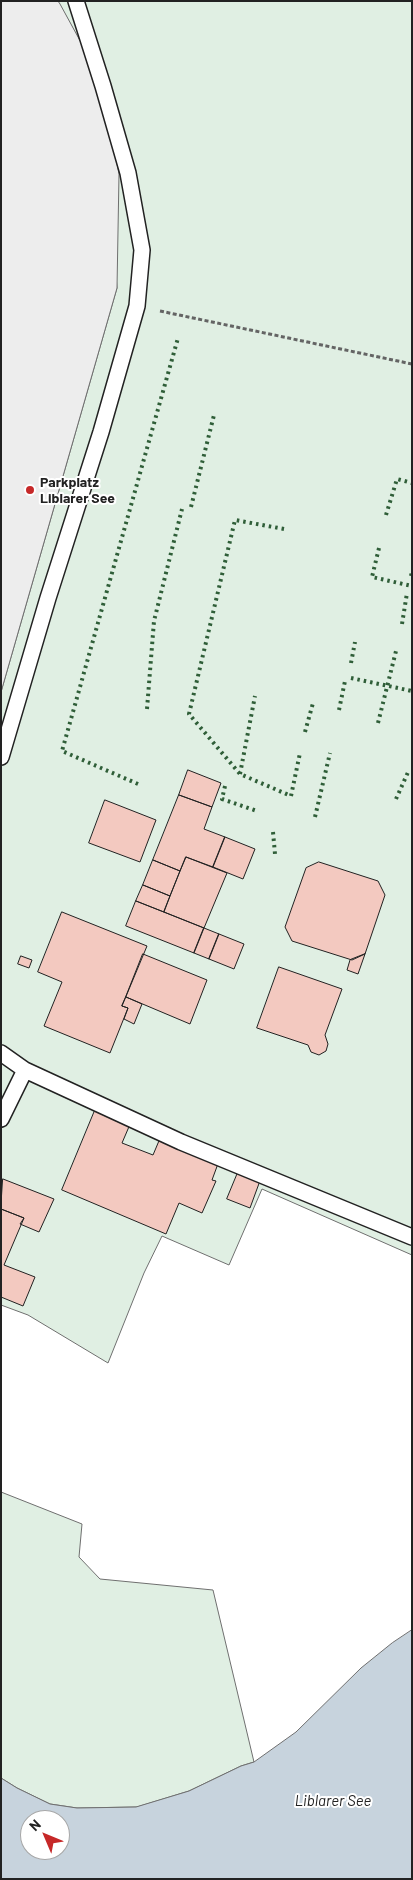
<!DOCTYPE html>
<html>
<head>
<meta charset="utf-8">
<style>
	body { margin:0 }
	#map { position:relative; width:413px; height:1880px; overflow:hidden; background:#fff; font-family:Barlow,sans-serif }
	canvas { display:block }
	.frame { position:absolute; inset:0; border:2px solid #222; pointer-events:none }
	.north { position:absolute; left:20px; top:1810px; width:50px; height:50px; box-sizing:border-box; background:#fff; border:1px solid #a7a7a7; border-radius:50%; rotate:315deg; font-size:14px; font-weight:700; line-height:20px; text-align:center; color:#222 }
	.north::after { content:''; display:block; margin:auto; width:18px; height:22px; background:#c62828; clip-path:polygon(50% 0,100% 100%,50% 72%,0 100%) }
</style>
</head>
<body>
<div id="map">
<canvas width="413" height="1880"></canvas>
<div class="frame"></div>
<div class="north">N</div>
</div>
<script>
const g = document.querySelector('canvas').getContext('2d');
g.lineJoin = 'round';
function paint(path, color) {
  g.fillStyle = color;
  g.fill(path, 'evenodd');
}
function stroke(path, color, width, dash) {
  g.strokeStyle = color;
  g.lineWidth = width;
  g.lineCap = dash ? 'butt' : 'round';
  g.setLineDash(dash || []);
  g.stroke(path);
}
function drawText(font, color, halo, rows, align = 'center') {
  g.font = font + ' Barlow,sans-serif';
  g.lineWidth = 4;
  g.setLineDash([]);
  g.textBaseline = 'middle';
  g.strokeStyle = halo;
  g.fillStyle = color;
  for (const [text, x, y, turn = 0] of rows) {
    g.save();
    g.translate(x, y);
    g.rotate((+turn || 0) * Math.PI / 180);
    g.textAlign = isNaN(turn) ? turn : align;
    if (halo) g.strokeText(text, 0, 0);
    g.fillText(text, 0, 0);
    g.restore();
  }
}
const green = new Path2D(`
	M58,1H412V1255L262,1189L229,1265L162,1236L144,1273L108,1363L28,1315L1,1305V692L117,288L101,79Z
	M1,1492L82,1524L79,1557L100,1579L213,1590L254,1762L241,1766L189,1791L137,1807L77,1808L50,1804L17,1788L1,1778Z`);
paint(green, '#e0efe3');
stroke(green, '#6f6f6f', 1);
const parking = new Path2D(`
	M1,1H58L60,4L101,79L119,174L117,288L1,692Z`);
paint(parking, '#ededed');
stroke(parking, '#6f6f6f', 1);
const water = new Path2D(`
	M412,1630V1879H1V1778L17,1788L50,1804L77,1808L136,1807L189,1791L241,1766L254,1762L296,1732L361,1668L392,1643ZM30,1820H60V1850H30Z`);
paint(water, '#c7d3dd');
stroke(water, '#6f6f6f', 1);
const building = new Path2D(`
	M188,770L221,783L212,807L179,795Z
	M179,795L212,807L204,829L225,837L213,867L186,857L180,871L153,860Z
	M105,800L156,820L140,862L89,843Z
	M225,837L255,849L243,879L213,867Z
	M186,857L227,873L204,928L164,912Z
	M153,860L180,871L170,896L143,885Z
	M319,862L378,881L385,895L365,954L352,960L292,941L285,927L306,868Z
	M143,885L170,896L164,912L136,901Z
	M136,901L204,928L194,953L126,926Z
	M62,912L147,946L122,1006L128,1008L110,1053L44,1026L62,982L38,972Z
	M204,928L219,934L209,959L194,953Z
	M219,934L244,944L234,969L209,959Z
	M143,954L207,980L190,1024L126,997Z
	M365,954L358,974L347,970L350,960Z
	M21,956L32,960L29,968L18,964Z
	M279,967L342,989L325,1035L328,1044L326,1051L319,1055L311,1052L308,1045L257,1028Z
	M126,997L142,1004L134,1024L124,1019L128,1008L122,1006Z
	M96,1108L131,1122L122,1143L153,1155L161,1136L219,1161L212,1180L216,1181L202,1213L179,1203L166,1234L62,1190Z
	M239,1170L261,1178L250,1208L227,1199Z
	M3,1179L54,1199L39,1232L20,1224L24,1218L1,1209Z
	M1,1209L24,1218L4,1265L35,1277L23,1306L1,1297Z`);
paint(building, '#f3c9c0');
stroke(building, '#222', 1);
const service = new Path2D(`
	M1,757L48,598L101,432L137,306L142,250L128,173L103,86L76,1
	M1,1053L25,1070L181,1142L412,1237
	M1,1119L25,1070`);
stroke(service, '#222', 18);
stroke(new Path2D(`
	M160,311L412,364`), '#646464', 3, [4, 2.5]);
stroke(service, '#fff', 15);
stroke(new Path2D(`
	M191,507L214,415
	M386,515L397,479L412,483
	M284,529L235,520L189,714L240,774L291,796L300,753
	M379,548L372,577L412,586
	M411,576L412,571
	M402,624L407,593
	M351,663L355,642
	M351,678L412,691
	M147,709L154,621L182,509
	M339,710L345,681
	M378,723L396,651
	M305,732L313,703
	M240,774L255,696
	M138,784L62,751L178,338
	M225,786L222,799L257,811
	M396,799L409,770
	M315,817L330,753
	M273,832L275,854`), '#2f5e38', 4, [2.5, 4]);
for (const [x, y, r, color] of [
	[30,490,5,"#c62828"]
]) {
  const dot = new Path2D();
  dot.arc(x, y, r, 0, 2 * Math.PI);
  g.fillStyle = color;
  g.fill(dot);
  stroke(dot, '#fff', 2);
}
drawText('bold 14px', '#222', '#fff', [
	["Parkplatz",40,482],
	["Liblarer See",40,498]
], 'left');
drawText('italic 15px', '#222', '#fff', [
	["Liblarer See",333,1801]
]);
</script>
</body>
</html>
